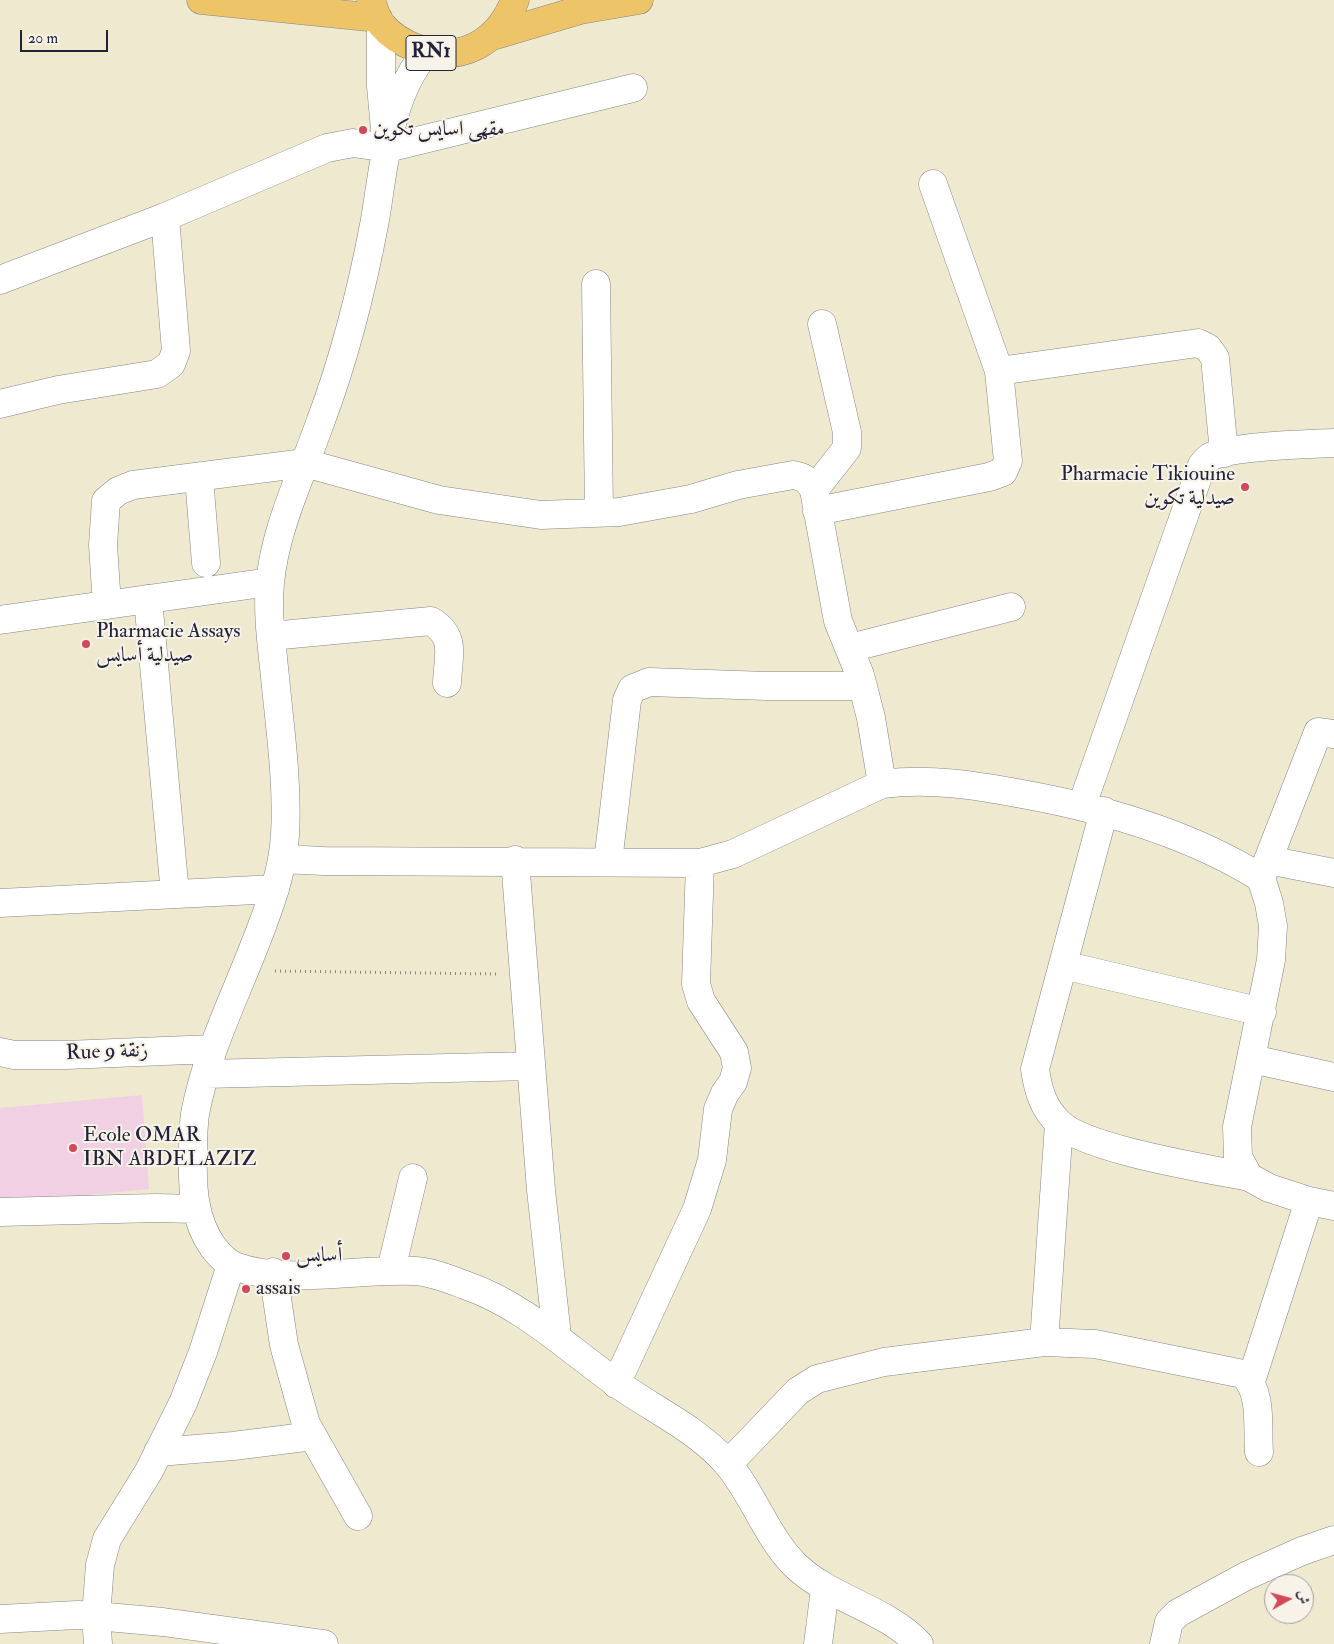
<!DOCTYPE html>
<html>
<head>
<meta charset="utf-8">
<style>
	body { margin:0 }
	#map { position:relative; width:1334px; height:1644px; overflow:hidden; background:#efe9d0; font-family:"IM FELL Double Pica",Amiri,serif }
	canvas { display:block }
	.north { position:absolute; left:1264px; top:1574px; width:50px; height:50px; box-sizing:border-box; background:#f7f3e8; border:1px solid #a29fa3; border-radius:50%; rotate:83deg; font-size:14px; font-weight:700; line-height:20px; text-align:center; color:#22223b }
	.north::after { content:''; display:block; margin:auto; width:18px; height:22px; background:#d1495b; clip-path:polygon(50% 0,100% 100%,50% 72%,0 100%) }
	.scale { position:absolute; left:20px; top:30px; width:88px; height:22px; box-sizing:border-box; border:2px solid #22223b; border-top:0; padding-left:6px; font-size:15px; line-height:18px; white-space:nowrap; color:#22223b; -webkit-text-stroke:4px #f7f3e8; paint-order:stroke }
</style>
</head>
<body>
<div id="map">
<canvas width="1334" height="1644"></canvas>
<div class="north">ش</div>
<div class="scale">20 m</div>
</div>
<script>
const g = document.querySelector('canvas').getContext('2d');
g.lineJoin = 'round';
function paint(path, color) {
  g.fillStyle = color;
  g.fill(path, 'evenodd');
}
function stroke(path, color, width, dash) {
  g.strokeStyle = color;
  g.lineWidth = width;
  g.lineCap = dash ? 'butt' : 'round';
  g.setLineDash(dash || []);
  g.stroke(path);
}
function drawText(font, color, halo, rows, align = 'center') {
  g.font = font + ' "IM FELL Double Pica",Amiri,serif';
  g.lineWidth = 4;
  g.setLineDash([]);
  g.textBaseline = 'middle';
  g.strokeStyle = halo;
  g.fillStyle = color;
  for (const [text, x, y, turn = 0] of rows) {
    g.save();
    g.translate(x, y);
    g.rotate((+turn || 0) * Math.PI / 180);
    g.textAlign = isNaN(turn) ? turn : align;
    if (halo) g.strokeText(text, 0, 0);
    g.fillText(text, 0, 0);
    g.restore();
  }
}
paint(new Path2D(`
	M142,1095L149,1189L0,1204V1108Z`), '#f1d0e4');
const minor = new Path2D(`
	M381,24V86L385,129
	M427,52C389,93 384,166 375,220C362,289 345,357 320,423C302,474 275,528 270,583C267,614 272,647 275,677C280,729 288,783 285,835C283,867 273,897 262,926C239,989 207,1049 195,1114C193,1128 193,1143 193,1156C192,1188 194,1220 213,1247C219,1255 228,1264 237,1267C288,1285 360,1268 415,1271C432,1272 449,1279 465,1285C523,1305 566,1347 615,1382C652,1409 694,1427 725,1461C753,1492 766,1537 796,1566C832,1600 885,1608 919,1644
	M0,280L165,217L327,148L353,143L388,148L633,88
	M596,284L599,512
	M999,371L1198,343L1208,348L1215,358L1224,453
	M0,404L58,390L157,374L171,364L176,351L165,217
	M199,478L206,563
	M814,490L847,448V432L822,324
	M817,511L989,477L1003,472L1008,461L999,371L933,184
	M148,599L175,894
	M107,605L103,545L106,501L118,491L133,485L305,463L439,500L541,515L619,512L691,499L738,485L793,475C805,477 808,480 814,490L838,621L860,675L871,718L882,784
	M0,620L270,582
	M271,636L431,621C457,637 448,656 447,683
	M850,648L1011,607
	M1082,805L1202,465C1204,463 1207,459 1210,457C1230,446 1308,444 1334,443
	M1104,811L1035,1069C1038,1090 1043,1108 1059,1123C1084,1149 1209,1169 1249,1177
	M282,859L324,861L700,863L733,854L882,784C931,778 974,785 1022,794C1105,809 1189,833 1261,878L1269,903L1273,926L1271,960L1237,1127L1238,1157L1249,1177L1269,1188L1309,1201L1334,1206
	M515,860L541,1190L557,1336
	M1268,860L1334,873
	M608,862L627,700L632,689L649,682L767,686H863
	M1261,878L1318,732L1334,734
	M0,903L275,889
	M1063,965L1262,1012
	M0,1052L14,1055H66L213,1049
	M1252,1059L1334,1077
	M205,1074L531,1066
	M0,1212L156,1208L196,1209
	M391,1270L413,1178
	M273,1272L284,1345L306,1424L358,1516
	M1044,1342L1059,1124
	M1251,1381L1309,1201
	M616,1384L697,1209L712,1160L718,1109L725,1093L733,1082L737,1068L734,1052L701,1001L696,984L700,863
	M158,1452L233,1446L313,1436
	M728,1464L798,1391L817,1379L884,1362L1044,1342L1095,1344L1243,1374C1263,1392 1257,1427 1259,1452
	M0,1619L77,1615L96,1616L163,1622L324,1644
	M98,1644L96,1616L100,1565L107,1539L149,1471L183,1403L203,1352L231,1265
	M818,1644L825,1589
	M1164,1644L1169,1622L1178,1613L1246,1576L1302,1551L1334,1540`);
const highway = new Path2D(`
	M201,0L378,18
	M371,0C374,8 376,18 382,25C391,36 403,43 416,48C461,64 498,43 515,0
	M492,36L580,10L639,0`);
stroke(minor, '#888686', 29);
stroke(highway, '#888686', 29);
stroke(new Path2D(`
	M275,971L496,974`), '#888686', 3, [1, 4]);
stroke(minor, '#fff', 28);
stroke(highway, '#eec469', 28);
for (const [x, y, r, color] of [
	[363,130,5,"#d1495b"],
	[1245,487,5,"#d1495b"],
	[86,644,5,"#d1495b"],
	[73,1148,5,"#d1495b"],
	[286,1256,5,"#d1495b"],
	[246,1289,5,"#d1495b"]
]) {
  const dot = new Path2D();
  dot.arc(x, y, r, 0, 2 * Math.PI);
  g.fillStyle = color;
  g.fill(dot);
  stroke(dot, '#f7f3e8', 2);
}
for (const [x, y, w] of [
	[431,53,50]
]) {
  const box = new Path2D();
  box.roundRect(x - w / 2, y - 17.5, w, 35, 4);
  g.fillStyle = '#f7f3e8';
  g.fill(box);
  stroke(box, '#22223b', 1);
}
drawText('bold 20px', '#22223b', null, [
	["RN1",431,53]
]);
drawText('21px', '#22223b', '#f7f3e8', [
	["مقهى اسايس تكوين",373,130],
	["Pharmacie Tikiouine",1235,475,"right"],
	["صيدلية تكوين",1235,499,"right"],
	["Pharmacie Assays",96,632],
	["صيدلية أسايس",96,656],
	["Ecole OMAR",83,1136],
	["IBN ABDELAZIZ",83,1160],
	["أسايس",296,1256],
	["assais",256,1289]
], 'left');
drawText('21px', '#22223b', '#f7f3e8', [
	["Rue 9 زنقة",107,1053,-2]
]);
</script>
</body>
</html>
